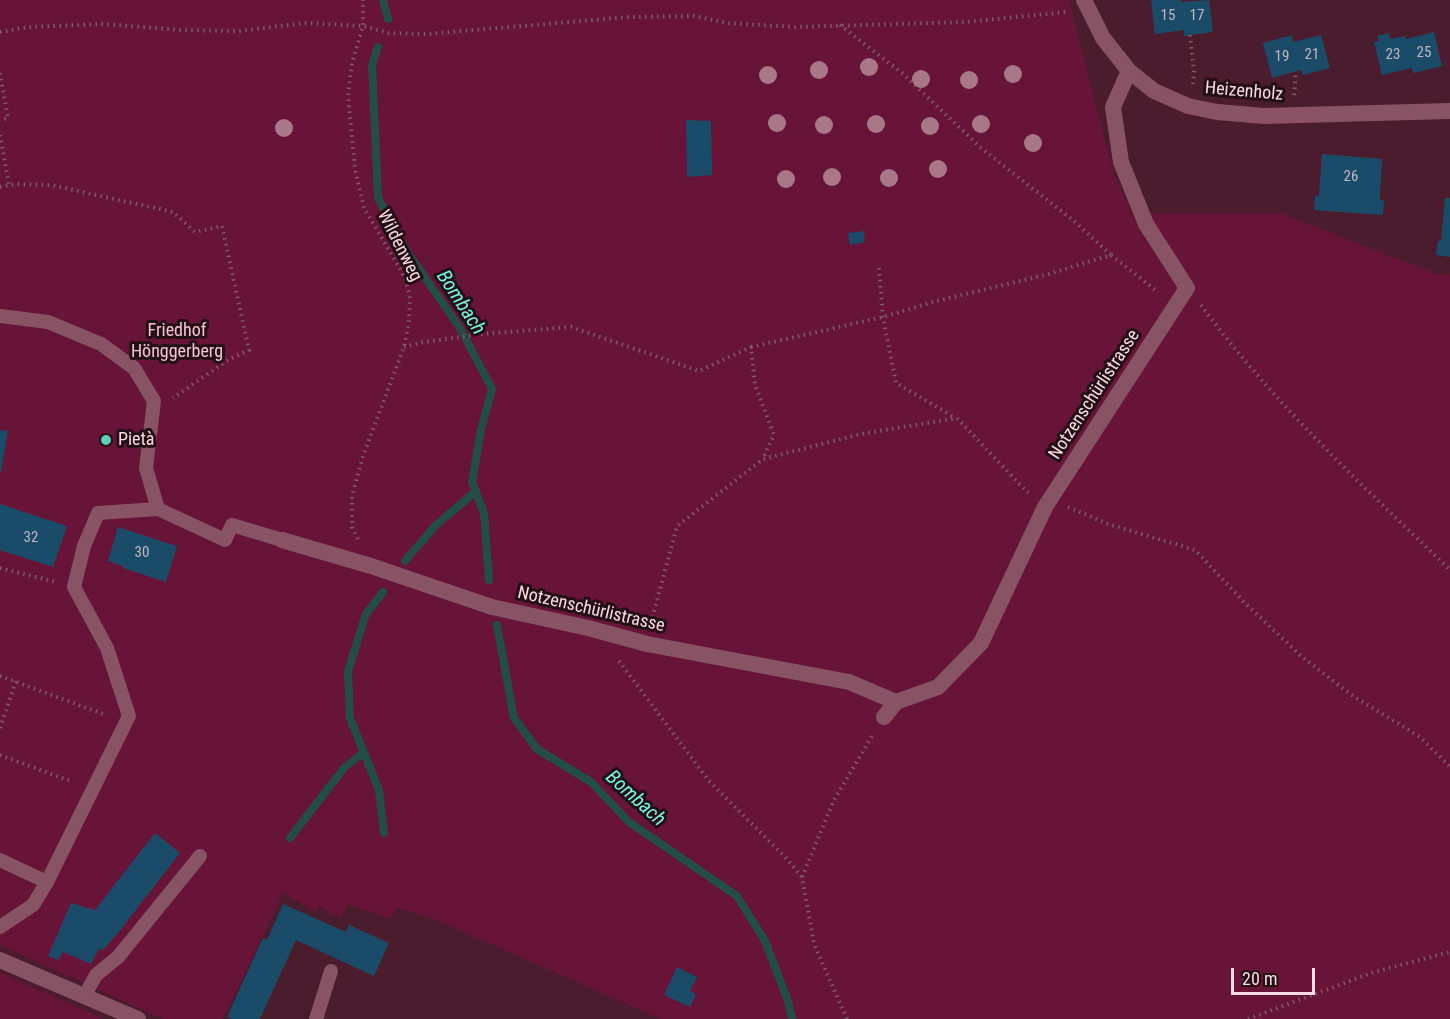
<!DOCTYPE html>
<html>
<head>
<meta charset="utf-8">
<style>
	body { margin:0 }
	#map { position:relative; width:1450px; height:1019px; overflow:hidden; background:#4a1c2d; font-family:"Roboto Condensed",sans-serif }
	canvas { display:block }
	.scale { position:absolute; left:1231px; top:968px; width:84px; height:27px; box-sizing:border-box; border:3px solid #fadbe3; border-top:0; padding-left:8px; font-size:18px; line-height:21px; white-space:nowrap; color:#fadbe3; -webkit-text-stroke:4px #230f16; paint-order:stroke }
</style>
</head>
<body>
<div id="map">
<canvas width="1450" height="1019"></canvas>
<div class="scale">20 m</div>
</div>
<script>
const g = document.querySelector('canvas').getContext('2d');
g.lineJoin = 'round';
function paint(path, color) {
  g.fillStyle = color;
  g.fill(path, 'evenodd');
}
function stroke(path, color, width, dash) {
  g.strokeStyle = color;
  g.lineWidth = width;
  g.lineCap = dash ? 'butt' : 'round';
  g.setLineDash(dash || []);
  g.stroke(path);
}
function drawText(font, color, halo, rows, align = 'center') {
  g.font = font + ' "Roboto Condensed",sans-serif';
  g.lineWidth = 6;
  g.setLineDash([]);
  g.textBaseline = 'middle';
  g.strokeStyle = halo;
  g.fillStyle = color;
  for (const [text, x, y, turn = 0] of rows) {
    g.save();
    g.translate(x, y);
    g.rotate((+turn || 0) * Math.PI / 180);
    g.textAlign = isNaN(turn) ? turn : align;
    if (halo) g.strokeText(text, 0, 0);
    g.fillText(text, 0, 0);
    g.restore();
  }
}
paint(new Path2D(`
	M0,0H1069L1114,174L1133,215L1153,213H1280L1437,274L1450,275V1019H661L439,921L398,908L390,919L348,904L341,918L319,906L316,912L283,893L223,1019H163L0,945Z
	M0,972L104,1019H0Z`), '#671438');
stroke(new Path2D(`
	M383,0L388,19
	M378,47L372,65L378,198L408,253L460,328L492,389L481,430L472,482L484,513L489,580
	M405,561L435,526L476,491
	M383,592L366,614L348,671L350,718L379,790L384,833
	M497,625L514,718L537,749L591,782L629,822L737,896L765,941L788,1001L792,1019
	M290,838L344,768L364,752`), '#234e46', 8);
paint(new Path2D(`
	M1151,0H1181V2L1209,0L1213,32L1184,36V30L1155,34Z
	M1434,32L1442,66L1413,73L1412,68L1382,75L1374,42L1379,41L1377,36L1389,33L1390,39L1405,36L1406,39Z
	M1292,35L1293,42L1321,35L1330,68L1303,75L1301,70L1272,78L1263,43Z
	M686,120L711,121L712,175L687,177Z
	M1322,154L1382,159L1380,200H1384L1383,215L1314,210L1315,196H1319Z
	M1445,198H1450V257L1436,255L1438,241H1441Z
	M864,231L865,242L850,245L848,233Z
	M0,430L8,431L1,472H0Z
	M0,504L67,526L53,567L0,550Z
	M118,527L177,546L166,582L123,568V566L108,561Z
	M155,833L180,853L118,933L103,950L99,949L91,964L63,952L58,960L48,956L71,903L95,910Z
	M283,904L346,932L349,925L389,943L374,976L296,940L260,1019H233L227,1017L263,938L267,940Z
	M677,967L697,977L690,991L696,994L690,1007L664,995Z`), '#1a4c69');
stroke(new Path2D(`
	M840,25L902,73L981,148L1074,221L1111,255
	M0,32L28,27L104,24L180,30L239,31L306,23L363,26L389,33L426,34L630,17L694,16L727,23L795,27L966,22L1066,12
	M1190,35L1194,71L1193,84
	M0,73L8,118L0,120
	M1294,95L1296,71
	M0,135L9,185
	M0,187L16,184L51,185L173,212L195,232L222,226L249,350L228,360L173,398
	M879,268L883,317L896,383L956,418
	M1201,305C1273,403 1363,486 1450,570
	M404,347L424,342L482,334L571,327L699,371L751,347L755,385L774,435L763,458
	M751,347L883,317L933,302L1049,274L1111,255L1158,292
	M1068,507L1108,524L1195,550L1244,602L1301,656L1353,696L1420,737L1450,767
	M358,539L352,527V496L363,456L404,347L409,322L410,298L406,281L399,267L364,208L355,169L348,96L352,63L363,26V0
	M0,568L56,582
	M651,623L677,526L763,459L861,434L957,418L1028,493
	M619,661L709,781L785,857L802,877
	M0,676L106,715
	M0,728L16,681
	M0,755L73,782
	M847,1019L814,944L802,877L834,800L872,736
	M1248,1019L1374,972L1450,952`), '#825967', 4, [1.5, 4.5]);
stroke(new Path2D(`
	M0,316L48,322L101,344L134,368L154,401L146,468L158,509L225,540L232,525L282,540
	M0,860L47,882L129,716L107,648L74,587L84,546L98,513L158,509
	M0,927L33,905L47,882
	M85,995L96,975L118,957L200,856
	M316,1019L331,971`), '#885465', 14);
stroke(new Path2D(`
	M1084,0L1103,38L1129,71L1154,91L1188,106L1217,112L1264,116L1450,111
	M282,540L371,566L492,607L588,628L647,644L849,682L896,702
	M884,717L896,702L938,687L981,643L1045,507L1187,288L1146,224L1121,162L1113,107L1129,71
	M0,960L138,1019`), '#885465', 16);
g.fillStyle = '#a97888';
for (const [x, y] of [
	[869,67],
	[819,70],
	[1013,74],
	[768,75],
	[921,79],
	[969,80],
	[777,123],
	[876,124],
	[981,124],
	[824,125],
	[930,126],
	[284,128],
	[1033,143],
	[938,169],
	[832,177],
	[889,178],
	[786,179]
]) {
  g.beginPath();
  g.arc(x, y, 9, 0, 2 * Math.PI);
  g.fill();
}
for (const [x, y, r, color] of [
	[106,440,6,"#5dceb9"]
]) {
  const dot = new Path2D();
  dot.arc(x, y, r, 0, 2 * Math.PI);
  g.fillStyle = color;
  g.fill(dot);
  stroke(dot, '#230f16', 2);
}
drawText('15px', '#c2b7c4', null, [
	["15",1168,16],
	["17",1197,16],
	["25",1424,53],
	["21",1312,55],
	["23",1393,55],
	["19",1282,57],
	["26",1351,177],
	["32",31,538],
	["30",142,553]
]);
drawText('18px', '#fadbe3', '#230f16', [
	["Heizenholz",1244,92,5],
	["Wildenweg",399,246,63],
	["Notzenschürlistrasse",1095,395,-57],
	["Notzenschürlistrasse",591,610,13]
]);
drawText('18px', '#f7c3d3', '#230f16', [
	["Friedhof",177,331],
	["Hönggerberg",177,352]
]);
drawText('18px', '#fadbe3', '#230f16', [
	["Pietà",118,440]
], 'left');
drawText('italic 20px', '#72fae0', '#230f16', [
	["Bombach",460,303,57],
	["Bombach",635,799,42]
]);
</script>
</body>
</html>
